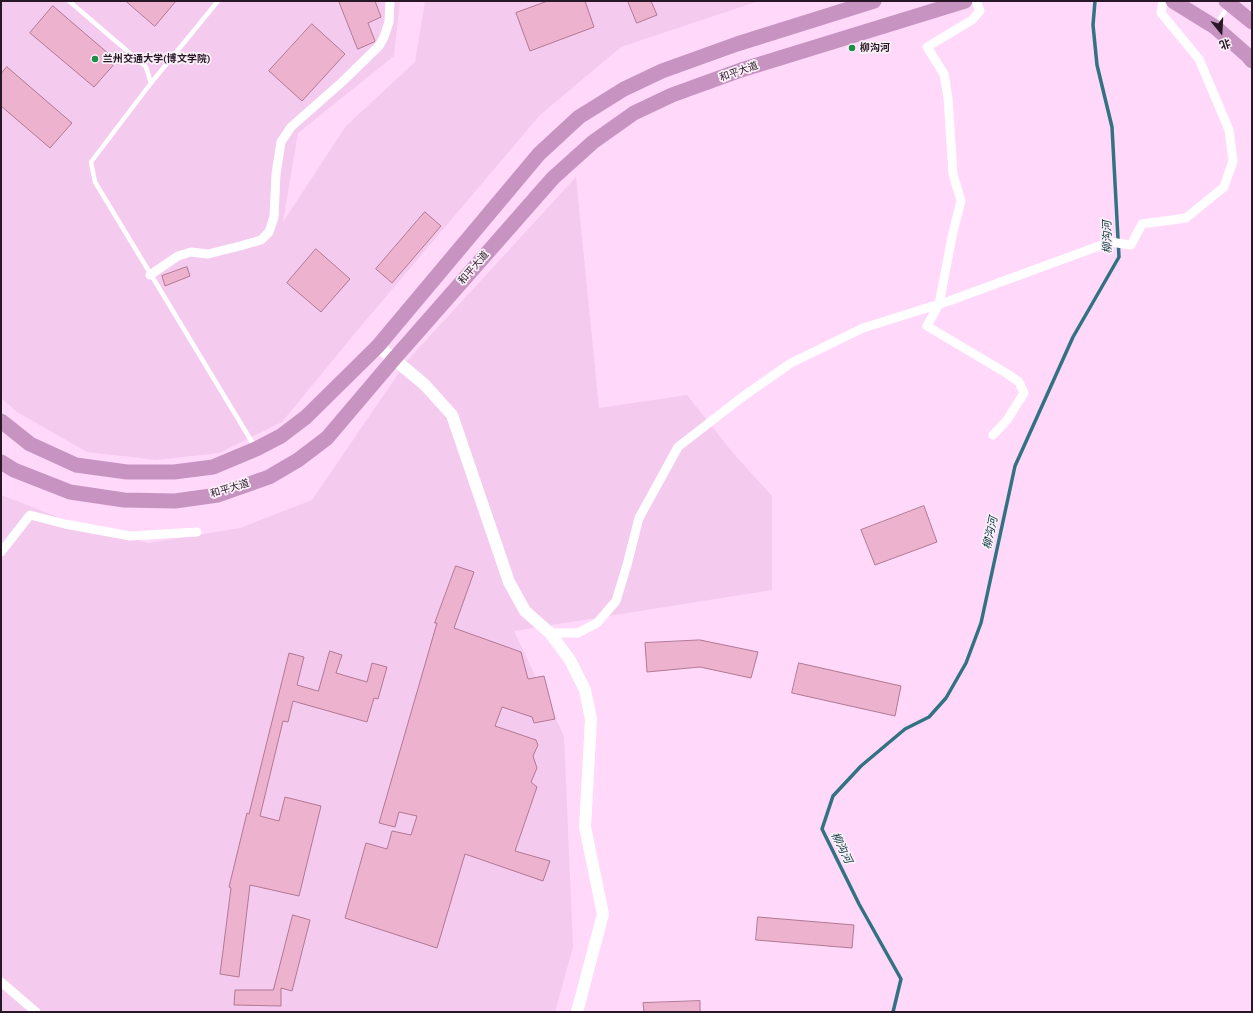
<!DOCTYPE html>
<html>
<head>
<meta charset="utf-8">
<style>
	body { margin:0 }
	#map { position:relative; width:1253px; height:1013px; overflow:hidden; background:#ffd8fa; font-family:"Source Serif 4","Noto Sans SC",serif }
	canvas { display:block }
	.frame { position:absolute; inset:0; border:2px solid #281727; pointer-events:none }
	.north { position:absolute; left:1201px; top:12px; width:40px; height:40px; -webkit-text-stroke:3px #faf0f8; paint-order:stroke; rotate:162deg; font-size:11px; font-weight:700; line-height:16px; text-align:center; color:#281727 }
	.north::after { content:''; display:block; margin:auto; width:14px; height:18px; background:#281727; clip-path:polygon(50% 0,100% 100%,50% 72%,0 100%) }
</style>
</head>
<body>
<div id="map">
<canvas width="1253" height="1013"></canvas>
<div class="frame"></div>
<div class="north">北</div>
</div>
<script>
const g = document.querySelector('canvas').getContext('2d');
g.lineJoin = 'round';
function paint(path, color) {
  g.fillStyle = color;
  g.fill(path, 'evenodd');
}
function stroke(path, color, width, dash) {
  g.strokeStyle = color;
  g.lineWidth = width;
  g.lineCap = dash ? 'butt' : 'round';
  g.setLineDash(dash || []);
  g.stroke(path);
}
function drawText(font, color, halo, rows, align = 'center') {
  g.font = font + ' "Source Serif 4","Noto Sans SC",serif';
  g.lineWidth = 3.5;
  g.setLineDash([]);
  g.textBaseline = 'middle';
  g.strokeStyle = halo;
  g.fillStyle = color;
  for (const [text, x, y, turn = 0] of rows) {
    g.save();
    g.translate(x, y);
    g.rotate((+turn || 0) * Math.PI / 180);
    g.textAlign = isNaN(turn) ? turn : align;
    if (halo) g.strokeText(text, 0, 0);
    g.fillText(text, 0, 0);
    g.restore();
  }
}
paint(new Path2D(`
	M1,1H400L394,56L298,133L283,222L346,126L415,62L425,1H759L621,47L540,115L356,332L282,422L219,453L157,460L87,452L17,412L1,398Z
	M576,177L599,408L687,395L733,453L772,496V590L514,631L564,736L573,947L555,1012H1V495L68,521L148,543L240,528L312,500L407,361Z`), '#f5caef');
stroke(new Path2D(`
	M893,1012L901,979L859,904L822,829L833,796L861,766L905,729L929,717L946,698L966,663L981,623L1015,466L1073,337L1119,257L1112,127L1097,65L1093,25L1095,1`), '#327282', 3.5);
const building = new Path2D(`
	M126,1H176L155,26Z
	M339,1H375L381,17L368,23L375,41L374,42L358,49Z
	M548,1H585L594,27L530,51L516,13Z
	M628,1H651L657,15L637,23Z
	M53,6L117,61L94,87L30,33Z
	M312,24L345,54L302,101L269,71Z
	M7,67L72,123L50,148L1,106V74Z
	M425,212L441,226L392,283L376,269Z
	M316,249L350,279L321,312L287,283Z
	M187,267L190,276L165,286L162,276Z
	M924,506L937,542L875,565L861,530Z
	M456,566L474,572L454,628L521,652L528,679L544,676L555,719L534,723L532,717L502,707L495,726L536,740L538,745L533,756L537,768L531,782L537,787L515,851L550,861L543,881L465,854L437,948L345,918L366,843L387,849L392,831L411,835L417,816L399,812L395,827L379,823L437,623H435Z
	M700,640L758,652L751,678L700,667L647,672L645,643Z
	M330,651L342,655L336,673L367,682L372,663L387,667L378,699L374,698L367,722L293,701L288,722L283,721L260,816L279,821L285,797L321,806L299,896L250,885L239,977L220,974L231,888L229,887L247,813L249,814L289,653L304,657L297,685L318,691Z
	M799,663L901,686L895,716L792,693Z
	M293,915L310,920L292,991L281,988V1006L234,1005L235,990H273Z
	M758,917L854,925L852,948L756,940Z
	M700,1001V1012H644L643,1003Z`);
paint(building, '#edb2cd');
stroke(building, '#b17993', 1);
stroke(new Path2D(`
	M69,1L146,67L151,83L91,162L95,182L255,447
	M1216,25L1228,6
	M151,83L218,1`), '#fff', 4.5);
stroke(new Path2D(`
	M976,1L980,11L972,20L927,47L944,74L948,98L953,174L961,201L953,232L939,304L927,326L1006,373L1019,382L1024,393L1007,420L993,435
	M150,275L178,256L191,252L208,254L240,246L261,240L269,232L274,217L276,174L281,142L291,127L342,82L379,46L384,37L389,22L390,1
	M1,552L30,515L65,524L130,536L197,532
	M550,633H578L597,623L616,601L627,565L639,518L678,447L741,398L791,363L863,328L949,301L1110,242L1131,245L1142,224L1186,218L1224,187L1233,161L1229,130L1199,59L1161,13L1163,1
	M1,982L36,1012`), '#fff', 9);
stroke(new Path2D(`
	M378,346L424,384L452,415L509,582L525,611L550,633L570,660L585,690L591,719L585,827L603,914L577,1012`), '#fff', 12);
stroke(new Path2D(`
	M1173,1L1215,27L1247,55L1252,61
	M1226,1L1252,22
	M1,421L30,444L76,465L127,472H174L213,467L256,449L281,436L306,417L378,346L539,154L579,117L624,89L662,71L737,44L874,1
	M1,462L14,470L70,492L124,500L175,501L218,495L269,477L298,460L327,438L394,359L553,178L593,142L634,113L672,95L741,70L965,1`), '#c794c2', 15);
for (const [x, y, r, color] of [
	[852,48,4,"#1e8e47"],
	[95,59,4,"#1e8e47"]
]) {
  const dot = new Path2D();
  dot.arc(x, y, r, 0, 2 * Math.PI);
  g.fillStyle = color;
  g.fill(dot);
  stroke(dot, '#faf0f8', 1.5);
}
drawText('bold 10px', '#281727', '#faf0f8', [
	["柳沟河",860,48],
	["兰州交通大学(博文学院)",103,59]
], 'left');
drawText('10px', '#281727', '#faf0f8', [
	["和平大道",739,72,-19],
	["和平大道",474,268,-49],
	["和平大道",230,489,-17]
]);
drawText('italic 11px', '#07363d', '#faf0f8', [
	["柳沟河",1108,237,-91],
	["柳沟河",991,533,-78],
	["柳沟河",841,848,64]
]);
</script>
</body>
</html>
